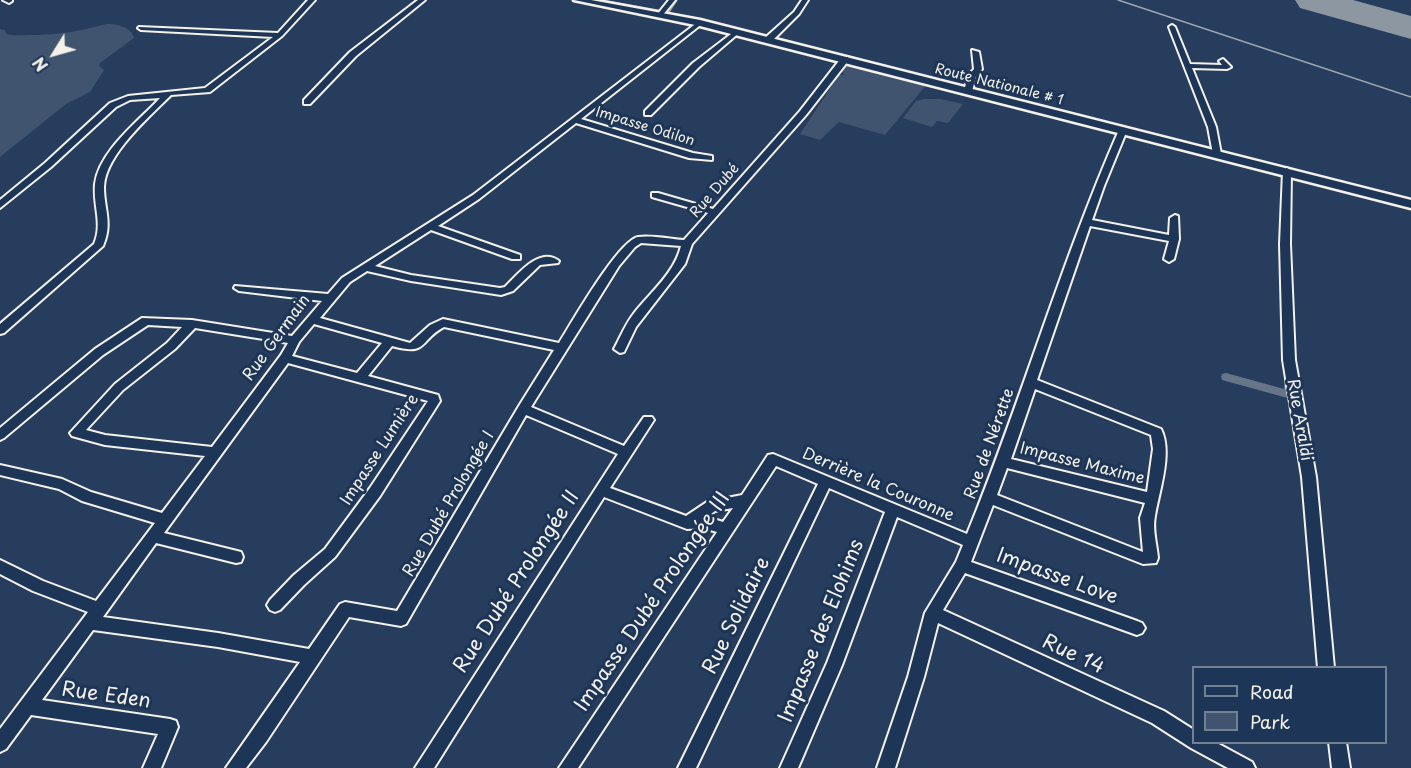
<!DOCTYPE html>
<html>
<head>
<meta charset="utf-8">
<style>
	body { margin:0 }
	#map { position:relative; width:1411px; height:768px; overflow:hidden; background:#263d5d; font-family:"Playpen Sans",sans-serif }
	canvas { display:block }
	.legend { position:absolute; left:1192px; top:666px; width:195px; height:78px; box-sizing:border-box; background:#1d3557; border:2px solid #738091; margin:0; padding:8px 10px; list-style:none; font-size:18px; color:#f4f1e8 }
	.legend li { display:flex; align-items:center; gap:12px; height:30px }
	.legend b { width:30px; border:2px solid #738091 }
	.north { position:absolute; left:24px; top:24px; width:60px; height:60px; -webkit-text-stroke:4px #1d3557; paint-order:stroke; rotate:233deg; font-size:16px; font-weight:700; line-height:24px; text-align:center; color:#f4f1e8 }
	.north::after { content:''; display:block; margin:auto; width:21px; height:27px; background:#f4f1e8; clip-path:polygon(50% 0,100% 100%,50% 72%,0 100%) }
</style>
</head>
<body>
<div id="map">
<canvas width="1411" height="768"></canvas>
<ul class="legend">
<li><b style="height:8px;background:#1d3557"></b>Road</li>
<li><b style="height:16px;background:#40546f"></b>Park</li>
</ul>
<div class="north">N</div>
</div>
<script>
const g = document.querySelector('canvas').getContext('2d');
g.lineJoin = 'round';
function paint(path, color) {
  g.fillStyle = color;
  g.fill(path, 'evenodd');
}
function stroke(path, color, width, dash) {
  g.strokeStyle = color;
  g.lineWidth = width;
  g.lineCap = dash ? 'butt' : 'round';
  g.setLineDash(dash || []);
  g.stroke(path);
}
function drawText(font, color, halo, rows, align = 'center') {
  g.font = font + ' "Playpen Sans",sans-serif';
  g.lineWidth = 6;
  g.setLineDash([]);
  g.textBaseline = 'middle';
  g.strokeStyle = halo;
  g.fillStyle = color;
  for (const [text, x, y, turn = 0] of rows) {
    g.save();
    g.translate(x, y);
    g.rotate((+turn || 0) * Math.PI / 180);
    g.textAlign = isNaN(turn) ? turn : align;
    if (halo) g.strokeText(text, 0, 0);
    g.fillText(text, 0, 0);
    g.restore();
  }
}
paint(new Path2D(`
	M107,24C118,24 131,27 134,38L100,63L99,66L104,70L90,92L66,104L0,157V29L5,30L6,34C14,36 22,35 30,35C61,35 78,31 107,24Z
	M845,65H847L926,85L885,135L839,122L820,140L800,134L839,75H845L841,71Z
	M924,99H941L963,104L948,123L937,121L932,127L903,118L916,101Z`), '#40546f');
stroke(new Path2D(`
	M1118,0L1411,97
	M607,1L662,11
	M669,12L677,0
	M187,29L202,30`), '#9fa7ae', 1.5);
stroke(new Path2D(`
	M1286,374V390`), '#9fa7ae', 3);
paint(new Path2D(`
	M1226,373L1295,392L1296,395L1291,399L1222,380L1221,377L1222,374Z`), '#677588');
paint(new Path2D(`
	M1295,0H1353L1411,16V39L1300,8Z`), '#8d97a2');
const minor = new Path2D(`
	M3,0H12V1L9,3Z
	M308,0H315L282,36L210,92L171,95C149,117 105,155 104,187C104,210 113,223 103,246L4,333L0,334V324L94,244C103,224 93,206 95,184C99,151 139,121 160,98L130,100L116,107L51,167L0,208V200L45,163L110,103L128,96L205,88L273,37L141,30L138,28L139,27L278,33Z
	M418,0H425L356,56L310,104H304V100L350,52Z
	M669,0H675L662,16H658L657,15Z
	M802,0H808L799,14L771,42H765V38L794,12Z
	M698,22L703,23L581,119L693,153L712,156V160L689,158L576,123L479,199L438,226L520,255V259H512L431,230L375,266L411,275L500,288L505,287C518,274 540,246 559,261L558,263L540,265L513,291L501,295L411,281L367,271L350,282L320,318L410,343L430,325L443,319L559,343C571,324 618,241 638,237C652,235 670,239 684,240L708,213L652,197V193H658L713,209L800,111L842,57H848V61L806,115L692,244L685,264L636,327L624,352L620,353L614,349C621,336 626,323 635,312C652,291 675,272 681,246L641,243L635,247L619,266L531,407L624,446L644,417H652L654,420L652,423L610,488L686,516L707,502L742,495L768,455L773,454L967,534C1021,402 1061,262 1119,130L1126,128L1127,130L1104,186L1092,220L1169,235L1170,218L1175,215L1178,216L1179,239L1174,259L1169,262L1164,259L1169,241L1090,226L1037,380L1161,429C1173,453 1159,491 1155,516C1152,529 1157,545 1158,558L1156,563L1143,564L993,505L971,562L1137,621L1142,623L1145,628L1142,633L1137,635L965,573L943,610L1164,711L1194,730V742H1215L1252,762L1255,768H1228L1191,748L1152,723L938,623L924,677L895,768H877L908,677L925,613L956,562L963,545L897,517L842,665L798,768H780L827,663L885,512L829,488L696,768H678L818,484L776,466L578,768H559L717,532L703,528L687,529L604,497L434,768H415L618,454L526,415L406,624L401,626L349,617L266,742L246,768H226L300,662L218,647L93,630L42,700L170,719L176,721L178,727L161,768H143L158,734L31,715L6,749L0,752V729L88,612L33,591L0,574V560L43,581L96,601L155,523L82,501L59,489L0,475V465L62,479L91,492L162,513L205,456L105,445L72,436L70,433L115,384L167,343L182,327L148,325L103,355L4,438L0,440V428L95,349L142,318L192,320L292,336L322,301L239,291L234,288L235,286L328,294L342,278L473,195ZM314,324L382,343L357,373L292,356L299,342ZM444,327L554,350L519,406L397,611L345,602L340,604L309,649L218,633L103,617L156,543L236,563L241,562L243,557L241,552L164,533L288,363L428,401L370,488L325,549L294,575L270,600L267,605L270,610L275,612L280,610L304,585L335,557L380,496L440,401L438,395L368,376L392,346C429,356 418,341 444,327ZM195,328L288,343L281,355L212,447L105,435L86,430L123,390L175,349ZM1035,389L1151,435L1153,449L1147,492L1011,459ZM1007,468L1145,503L1140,518L1143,552L997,495ZM733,508L723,522L707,517L715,511Z
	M1172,25L1175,27L1190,64L1222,65L1219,61L1223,59L1231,67L1227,69L1192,68L1216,127L1221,154L1220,156L1213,154L1208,127L1169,27Z
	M735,31L740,32L699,67L651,115H645V111L693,63Z
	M972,50L979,52L982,69L976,76L972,91L968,93L964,91L968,76L974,69Z
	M1287,168L1291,171L1290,244L1295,360L1316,477L1334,668H1318L1302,477L1283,360L1280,244L1283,171Z
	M1329,742H1346L1350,768H1332Z`);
const major = new Path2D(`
	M574,0H591L700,20L1411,200V208L700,26Z`);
stroke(minor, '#f4f1e8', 4);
stroke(major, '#f4f1e8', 5);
paint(minor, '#1d3557');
paint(major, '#1d3557');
drawText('14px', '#f4f1e8', '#1d3557', [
	["Route Nationale # 1",999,85,14],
	["Impasse Odilon",645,127,17],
	["Rue Dubé",715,191,-49]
]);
drawText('16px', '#f4f1e8', '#1d3557', [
	["Rue Germain",277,338,-54],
	["Rue Araldi",1299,420,80],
	["Rue de Nérette",990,444,-70],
	["Impasse Lumière",380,450,-57],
	["Impasse Maxime",1082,464,14],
	["Derrière la Couronne",878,485,23],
	["Rue Dubé Prolongée I",449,504,-60]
]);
drawText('20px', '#f4f1e8', '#1d3557', [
	["Impasse Love",1057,577,20],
	["Rue Dubé Prolongée II",517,582,-57],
	["Impasse Dubé Prolongée III",653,602,-56],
	["Rue Solidaire",737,616,-64],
	["Impasse des Elohims",822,631,-68],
	["Rue 14",1073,655,25],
	["Rue Eden",106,696,8]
]);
</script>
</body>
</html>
